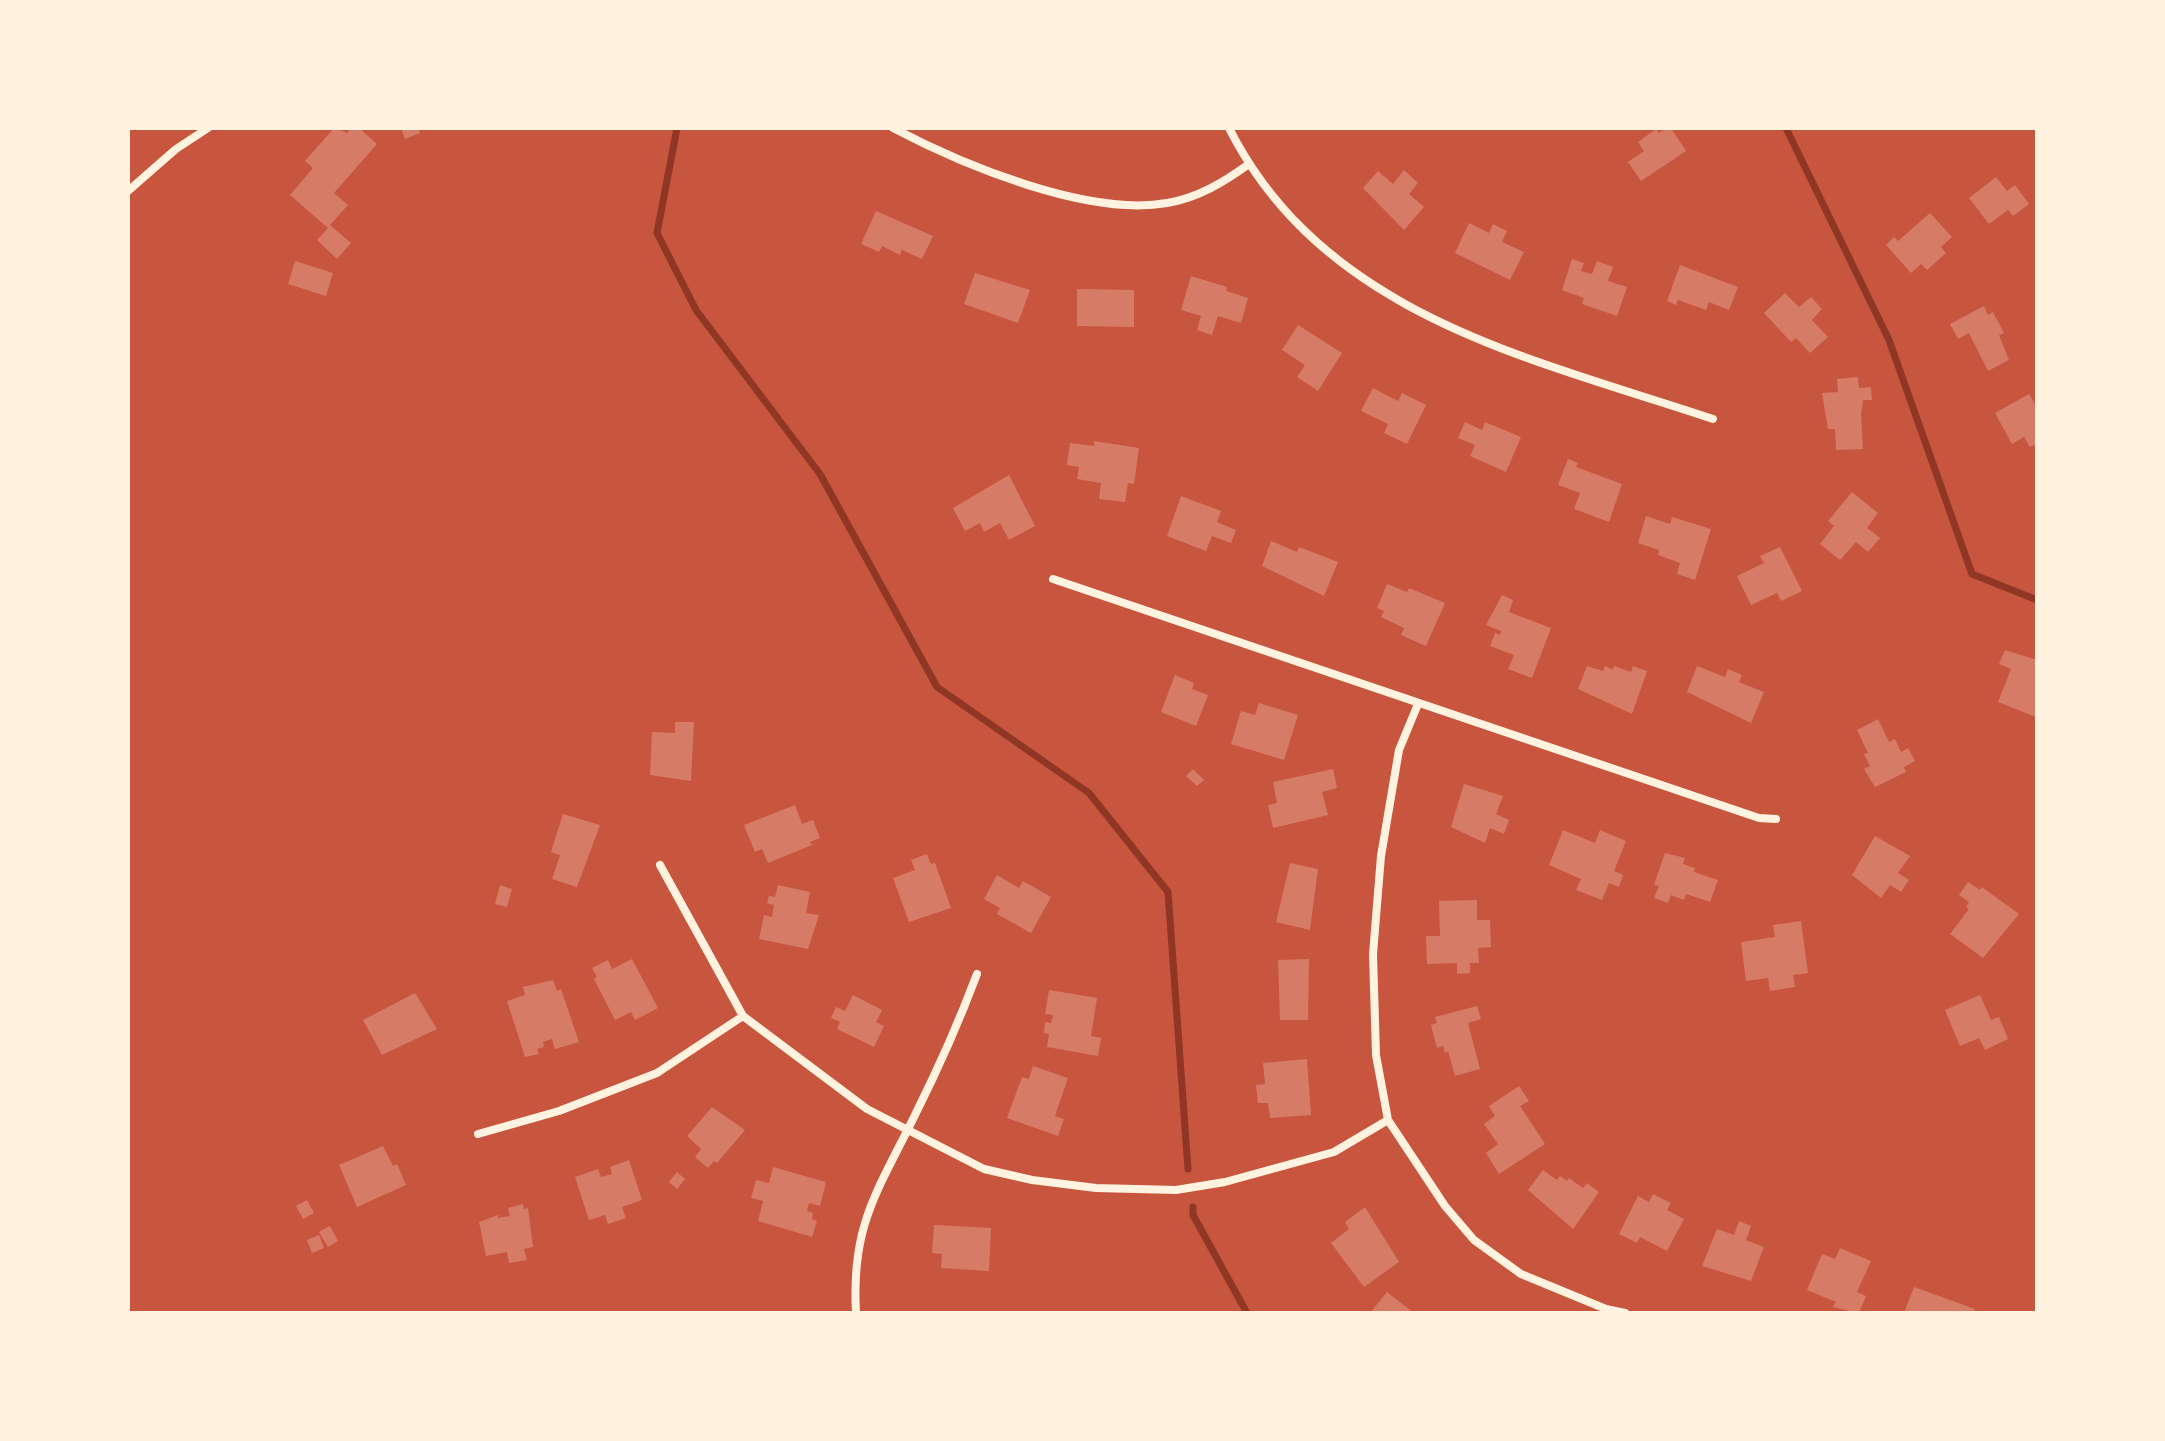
<!DOCTYPE html>
<html>
<head>
<meta charset="utf-8">
<style>
	body { margin:0 }
	#map { position:relative; width:2165px; height:1441px; overflow:hidden; background:#c8553d; font-family:Roboto,sans-serif }
	canvas { display:block }
	.frame { position:absolute; inset:0; border:130px solid #fff3e0; pointer-events:none }
</style>
</head>
<body>
<div id="map">
<canvas width="2165" height="1441"></canvas>
<div class="frame"></div>
</div>
<script>
const g = document.querySelector('canvas').getContext('2d');
g.lineJoin = 'round';
function stroke(path, color, width, dash) {
  g.strokeStyle = color;
  g.lineWidth = width;
  g.lineCap = dash ? 'butt' : 'round';
  g.setLineDash(dash || []);
  g.stroke(path);
}
function paint(path, color) {
  g.fillStyle = color;
  g.fill(path, 'evenodd');
}
stroke(new Path2D(`
	M677,128L657,233L696,310L820,474L937,687L1089,793L1168,892L1188,1169
	M1786,128L1889,340L1972,574L2037,600
	M1193,1207V1215L1247,1313`), '#8f3625', 7);
paint(new Path2D(`
	M334,128L347,133L351,128H359L377,144L334,193L348,205L330,225L351,243L337,259L317,240L328,228L290,195L313,168L305,161Z
	M401,128H418L420,133L405,139Z
	M1667,128H1671L1686,151L1641,181L1628,162L1644,151L1638,142L1656,129L1659,133Z
	M1404,170L1418,183L1409,194L1424,207L1404,230L1363,188L1378,171L1393,184Z
	M1996,177L2007,191L2015,185L2029,204L2013,216L2008,210L1989,224L1969,198Z
	M876,211L933,236L922,259L902,250L900,255L882,246L879,252L861,244Z
	M1930,213L1952,237L1941,247L1946,253L1927,270L1921,264L1911,273L1886,245L1894,237L1898,241Z
	M1469,223L1489,233L1493,224L1507,231L1502,242L1524,252L1510,280L1455,253Z
	M1572,259L1584,263L1581,271L1592,274L1597,261L1613,267L1608,281L1627,287L1617,316L1582,304L1584,298L1562,290Z
	M295,261L333,273L326,296L288,284Z
	M1680,265L1738,287L1729,310L1709,302L1706,310L1678,300L1676,305L1667,301Z
	M975,273L1030,290L1018,323L964,304Z
	M1191,276L1227,287L1226,291L1248,298L1241,323L1218,316L1212,335L1197,330L1201,316L1181,310Z
	M1077,289L1134,290V327L1077,326Z
	M1785,293L1799,307L1811,297L1822,309L1812,320L1828,337L1810,353L1796,338L1791,342L1764,313Z
	M1984,306L1988,315L1993,312L2004,333L1999,335L2009,360L1988,371L1969,333L1958,339L1950,324Z
	M1298,325L1342,353L1318,391L1297,377L1305,365L1282,350Z
	M1858,377L1859,388L1871,387L1872,400H1863L1861,414L1863,449L1836,450L1835,429H1828L1822,393L1838,392L1837,379Z
	M1373,388L1398,401L1402,393L1426,405L1407,444L1384,433L1388,424L1361,411Z
	M2029,394L2037,408V444L2030,447L2024,437L2012,444L1995,413Z
	M1465,422L1482,430L1485,422L1521,437L1506,472L1470,456L1475,445L1458,438Z
	M1094,441L1139,448L1134,484L1128,483L1125,502L1099,499L1101,483L1077,479L1079,467L1067,465L1070,443L1094,446Z
	M1568,459L1578,463L1576,467L1622,484L1609,522L1574,509L1580,493L1558,485Z
	M1009,475L1035,526L1009,540L1000,523L984,532L980,523L965,531L953,508Z
	M1852,492L1878,513L1867,528L1880,538L1868,552L1856,542L1840,560L1820,544L1834,526L1828,521Z
	M1181,496L1221,511L1217,522L1236,530L1231,543L1212,536L1206,551L1167,536Z
	M1646,516L1670,524L1672,517L1711,529L1695,580L1677,574L1680,563L1658,555L1659,550L1638,543Z
	M1271,541L1297,552L1299,547L1338,562L1324,596L1262,566Z
	M1780,547L1802,591L1781,601L1777,593L1751,605L1737,576L1764,563L1760,556Z
	M1387,584L1407,592L1409,588L1445,603L1426,646L1401,635L1404,628L1381,617L1384,611L1377,608Z
	M1502,595L1513,600L1509,612L1551,628L1532,678L1508,669L1514,655L1490,646L1495,633L1500,635L1501,631L1486,625Z
	M2005,650L2037,660L2036,717L1998,702L2011,669L1999,664Z
	M1587,666L1603,671L1605,666L1613,670L1614,666L1631,672L1633,666L1647,671L1632,714L1578,689Z
	M1697,666L1725,677L1728,669L1742,675L1739,682L1764,692L1751,723L1687,692Z
	M1175,675L1194,683L1192,689L1208,695L1196,726L1161,712Z
	M1259,703L1298,715L1284,760L1231,744L1241,711L1255,715Z
	M1878,719L1889,742L1895,739L1901,752L1908,748L1915,761L1904,767L1906,772L1875,787L1864,769L1870,766L1864,754L1868,753L1857,730Z
	M675,722H694L691,781L650,775L652,732L675,733Z
	M1193,769L1204,780L1197,786L1186,776Z
	M1333,769L1337,788L1322,792L1328,815L1273,828L1268,805L1277,803L1273,782Z
	M1464,784L1503,796L1496,814L1509,820L1504,834L1490,828L1485,843L1451,827Z
	M795,805L802,824L813,820L820,838L810,842L812,845L768,863L762,849L755,852L744,825Z
	M563,814L600,825L577,887L552,879L560,855L551,852Z
	M1563,830L1595,843L1600,830L1626,841L1614,871L1623,875L1619,887L1609,883L1602,900L1576,890L1581,879L1549,865Z
	M1875,836L1910,856L1898,873L1909,880L1901,892L1890,885L1881,898L1852,875Z
	M1665,853L1685,858L1683,864L1695,868L1694,872L1718,880L1710,902L1686,894L1684,900L1671,895L1668,903L1654,898L1659,886L1654,885Z
	M927,854L931,864L935,863L951,908L909,922L893,878L915,870L911,860Z
	M1290,863L1318,869L1310,930L1276,922Z
	M997,875L1019,888L1023,881L1051,897L1031,933L997,914L1000,908L984,899Z
	M1968,882L1980,890L1982,887L2019,914L1983,958L1950,934L1969,909L1966,907L1969,902L1959,895Z
	M500,885L512,889L507,907L495,904Z
	M778,885L810,892L806,913L819,915L808,949L759,939L764,915L772,917L774,905L767,903L769,896L775,897Z
	M1477,900V920H1490L1491,947L1478,948L1479,963H1470V973L1457,974V963L1427,964L1426,936H1440L1439,901Z
	M1801,921L1808,973L1793,975L1795,987L1770,991L1768,978L1746,981L1741,942L1775,937L1773,925Z
	M632,959L658,1008L635,1020L631,1012L615,1020L594,979L597,977L592,968L608,960L612,969Z
	M1309,959L1308,1020H1280L1278,960Z
	M553,980L557,991L561,989L579,1042L555,1049L552,1039L543,1042L544,1047L537,1049L539,1054L525,1057L507,1001L525,995L523,987Z
	M1049,990L1097,998L1091,1036L1101,1038L1098,1056L1047,1047L1049,1034L1044,1033L1045,1022L1051,1023L1053,1015L1045,1014Z
	M415,993L437,1029L382,1055L363,1020Z
	M853,995L882,1010L876,1022L884,1026L874,1047L837,1029L840,1022L831,1018L836,1007L845,1011Z
	M1980,995L1991,1020L1999,1017L2008,1039L1985,1050L1979,1038L1960,1046L1945,1010Z
	M1477,1006L1481,1019L1468,1023L1480,1069L1455,1076L1448,1051L1445,1053L1443,1046L1437,1048L1431,1025L1437,1023L1435,1017Z
	M1307,1059L1311,1115L1270,1118L1268,1103H1258L1256,1085L1265,1084L1263,1063Z
	M1033,1066L1068,1078L1055,1116L1064,1119L1058,1136L1007,1118L1022,1077L1029,1079Z
	M1519,1086L1529,1101L1520,1106L1545,1144L1499,1174L1486,1153L1498,1144L1484,1124L1495,1116L1489,1106Z
	M712,1107L745,1130L717,1163L714,1161L708,1168L695,1157L701,1149L687,1136Z
	M383,1146L393,1166L397,1164L406,1185L357,1207L339,1165Z
	M629,1160L642,1200L622,1207L626,1218L608,1224L605,1215L589,1220L575,1177L598,1169L601,1177L612,1174L610,1167Z
	M773,1167L826,1182L820,1206L809,1203L807,1211L813,1213L812,1219L817,1221L812,1237L758,1221L763,1201L751,1198L756,1180L769,1183Z
	M1543,1170L1557,1180L1560,1176L1567,1181L1569,1178L1583,1188L1587,1183L1599,1192L1573,1229L1528,1190Z
	M677,1172L685,1179L677,1189L669,1182Z
	M1653,1194L1671,1203L1667,1210L1684,1219L1667,1251L1640,1237L1637,1243L1619,1234L1638,1196L1649,1202Z
	M307,1200L314,1213L303,1219L296,1206Z
	M523,1204L524,1209L528,1208L533,1247L524,1249L527,1260L509,1263L507,1252L486,1256L479,1222L498,1215V1218L510,1216L508,1208Z
	M1365,1207L1399,1262L1364,1287L1331,1243L1349,1229L1345,1222Z
	M1739,1221L1751,1226L1746,1240L1764,1247L1751,1281L1702,1266L1717,1229L1734,1235Z
	M934,1225L991,1228L989,1271L941,1268L942,1254L932,1253Z
	M330,1226L338,1241L328,1247L319,1232Z
	M319,1235L324,1248L312,1253L307,1240Z
	M1840,1248L1871,1261L1857,1292L1866,1296L1859,1313L1833,1307L1836,1302L1807,1290L1822,1254L1835,1259Z
	M1914,1287L1975,1309L1973,1313H1904Z
	M1387,1292L1414,1313H1370Z`), '#d67c66');
stroke(new Path2D(`
	M893,128C963,165 1088,217 1167,203C1198,198 1224,182 1249,164
	M1229,128C1324,316 1531,358 1713,419
	M128,191L176,149L208,128
	M1053,579L1759,818L1776,819
	M1418,704L1399,750L1381,856L1373,954L1376,1055L1388,1120L1445,1206L1474,1240L1521,1274L1606,1309L1625,1313
	M660,865L743,1016L867,1109L984,1169L1032,1180L1096,1188L1176,1190L1225,1182L1334,1152L1388,1120
	M478,1134L559,1111L657,1073L743,1016
	M856,1313C851,1224 878,1191 915,1115C938,1069 959,1022 977,974`), '#fff3e0', 8);
</script>
</body>
</html>
